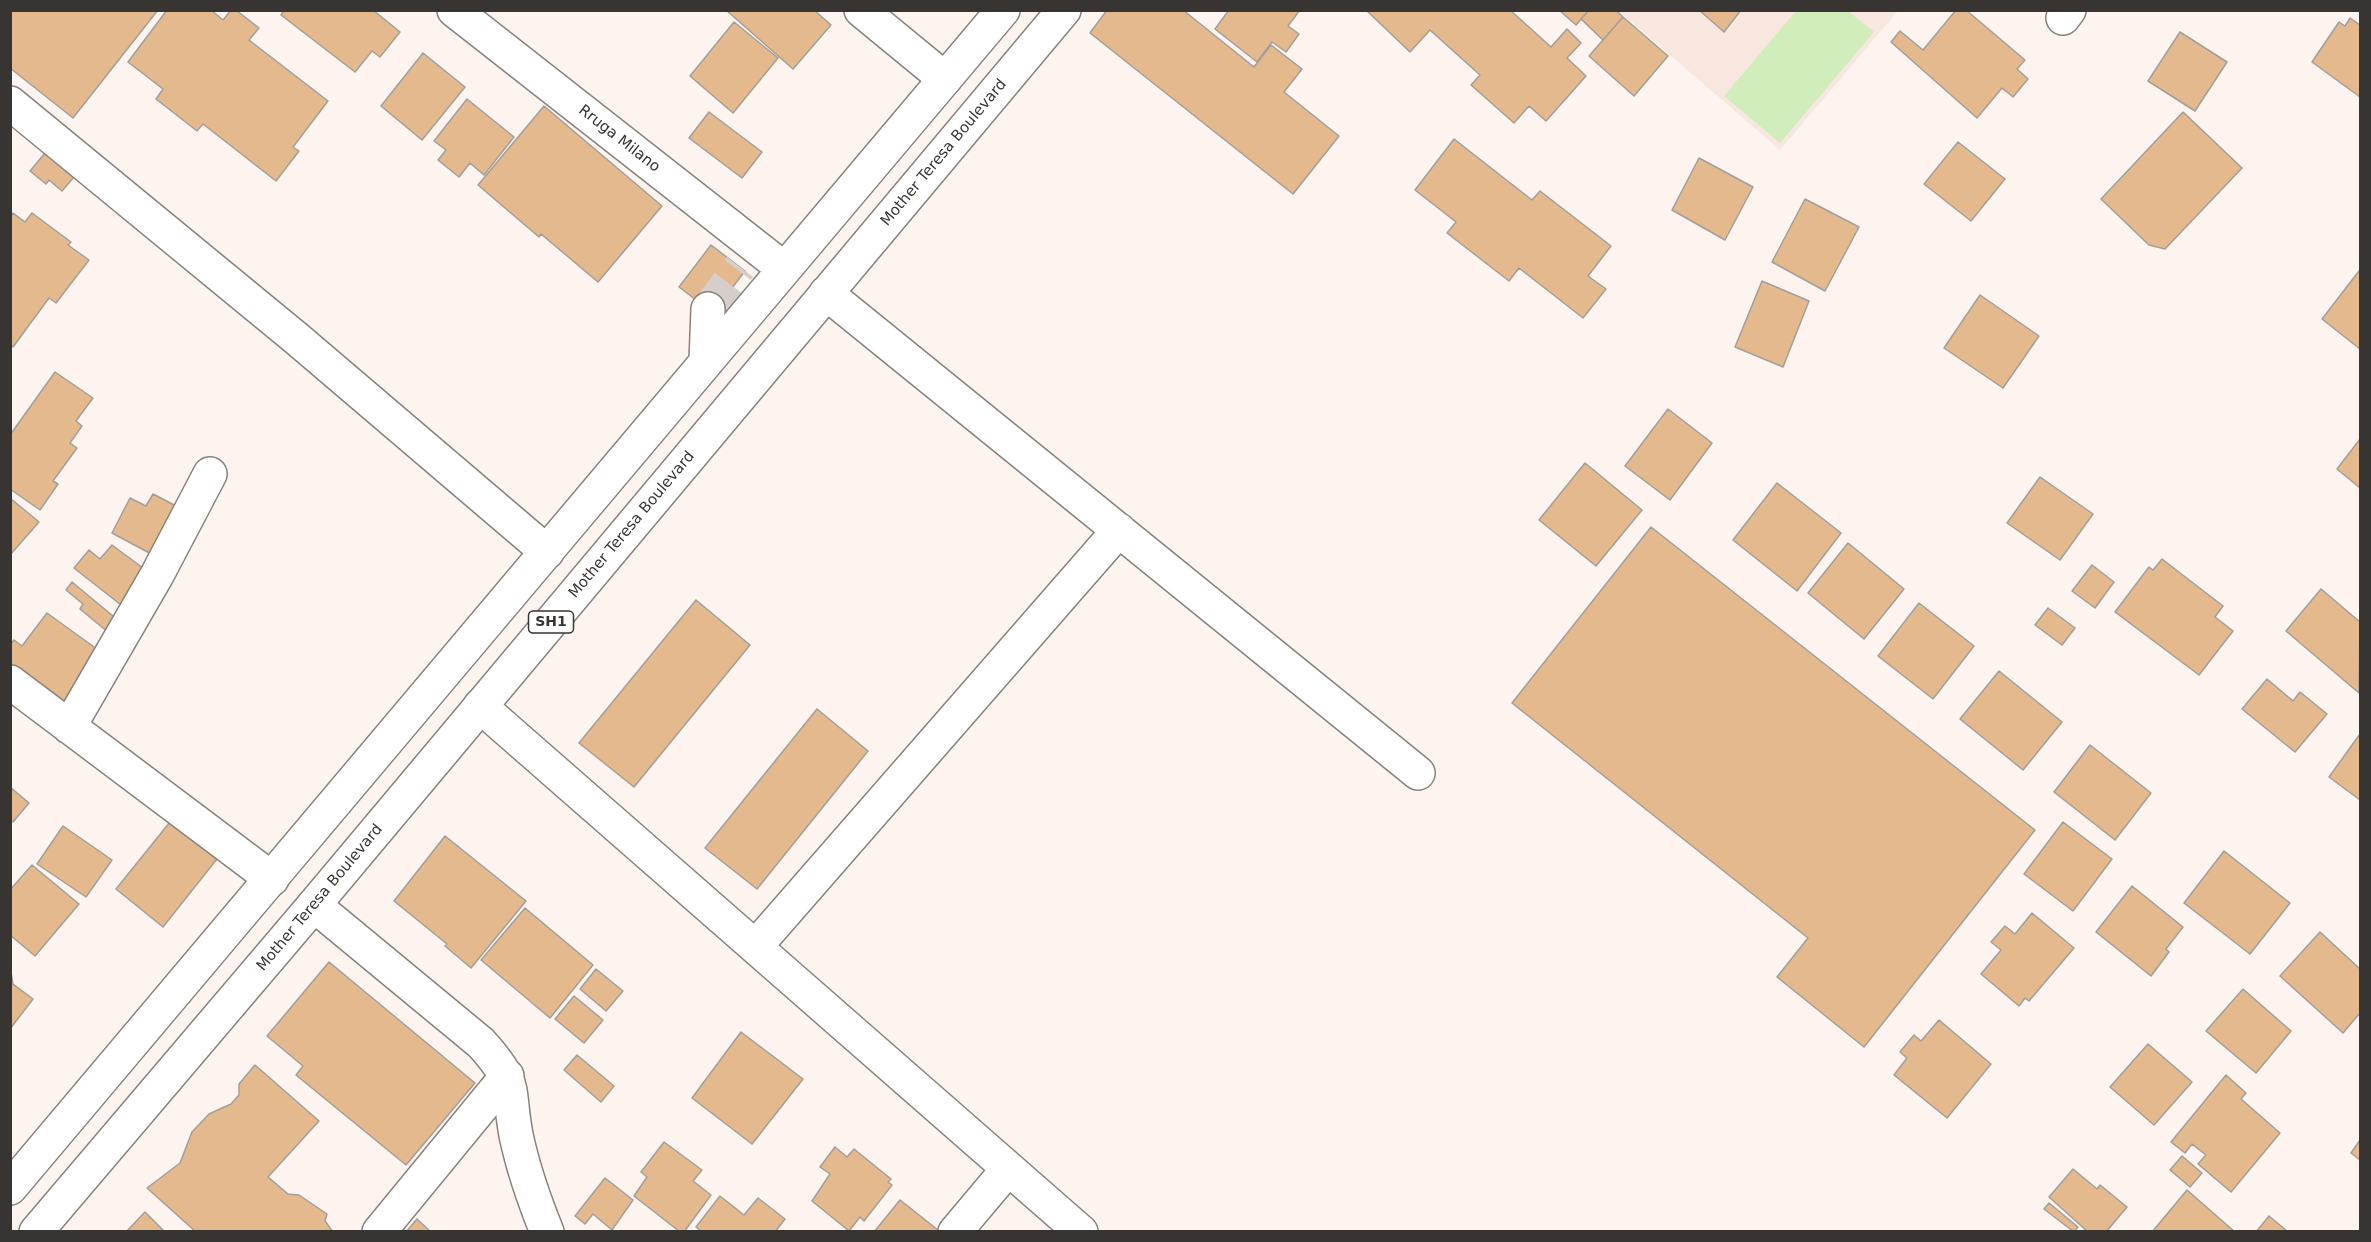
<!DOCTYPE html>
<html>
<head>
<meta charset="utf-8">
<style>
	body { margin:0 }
	#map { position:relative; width:2371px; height:1242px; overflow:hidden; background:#fdf4f0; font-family:"DejaVu Sans",sans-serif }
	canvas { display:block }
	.frame { position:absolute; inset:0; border:12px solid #373432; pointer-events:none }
</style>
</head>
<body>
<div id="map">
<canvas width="2371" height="1242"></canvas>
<div class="frame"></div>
</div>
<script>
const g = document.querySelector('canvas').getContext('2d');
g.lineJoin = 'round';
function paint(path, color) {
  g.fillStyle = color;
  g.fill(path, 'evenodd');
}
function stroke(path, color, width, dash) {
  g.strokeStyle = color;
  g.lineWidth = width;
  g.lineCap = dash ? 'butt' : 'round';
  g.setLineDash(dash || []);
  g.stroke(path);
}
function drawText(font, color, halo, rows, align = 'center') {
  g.font = font + ' "DejaVu Sans",sans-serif';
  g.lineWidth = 4.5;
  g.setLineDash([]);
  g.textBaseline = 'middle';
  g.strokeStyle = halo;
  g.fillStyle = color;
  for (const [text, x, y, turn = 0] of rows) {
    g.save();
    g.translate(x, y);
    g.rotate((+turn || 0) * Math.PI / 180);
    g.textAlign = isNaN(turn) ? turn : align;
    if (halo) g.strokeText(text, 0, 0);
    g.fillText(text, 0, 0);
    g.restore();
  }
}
paint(new Path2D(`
	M1619,11H1898L1780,150Z`), '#f8e7df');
paint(new Path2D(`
	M1796,11H1848L1874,32L1780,143L1724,96Z`), '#d1edbb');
const building = new Path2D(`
	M10,10H158L73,118L10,68Z
	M167,10H211L223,20L231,10H236L259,28L249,40L328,101L293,147L299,151L276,181L203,124L197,131L156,99L163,89L128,62Z
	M284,10H373L400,32L380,57L372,51L355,72L281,15Z
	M726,10H814L831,25L793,69Z
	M1107,10H1183L1254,67L1271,45L1302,69L1284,92L1339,136L1293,194L1090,33Z
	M1229,10H1300L1288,26L1299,34L1286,52L1272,42L1257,62L1215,29Z
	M1366,10H1510L1551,47L1567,29L1581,43L1567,58L1586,76L1546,121L1529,106L1514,123L1471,85L1480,75L1430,30L1410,52Z
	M1559,10H1589L1576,25Z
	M1589,10H1616L1623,17L1603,40L1581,19Z
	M1699,10H1741L1724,32Z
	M1956,10H1966L2025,60L2017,69L2028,79L2013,97L2002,88L1977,118L1891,42L1900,31L1923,50Z
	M1623,17L1668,56L1634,96L1589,56Z
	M2350,18L2360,25V97L2312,62L2339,22L2345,26Z
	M734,22L778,58L733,113L690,76Z
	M2180,32L2227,62L2195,111L2148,81Z
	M423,53L465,87L422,140L381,106Z
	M467,99L514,137L484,175L470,163L459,177L438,160L446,150L434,141Z
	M544,106L662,206L598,282L541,234L539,237L478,185Z
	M709,112L762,152L742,178L689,138Z
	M2183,112L2242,168L2165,249L2149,245L2101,199Z
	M1454,139L1532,200L1540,191L1611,246L1588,276L1606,289L1583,318L1519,268L1509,281L1447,233L1456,222L1415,190Z
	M1958,142L2005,179L1971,221L1924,184Z
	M45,153L74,177L62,191L49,180L46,184L30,171Z
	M1699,158L1753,187L1725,240L1672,210Z
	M1805,199L1859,227L1825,291L1772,262Z
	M13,213L25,222L32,213L71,242L68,245L89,260L56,303L49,298L13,347L10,345V217Z
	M711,245L745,271L713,313L679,287Z
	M2359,271L2360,273V349L2322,319Z
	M1762,281L1809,301L1783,367L1735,347Z
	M1980,295L2039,336L2003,388L1944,348Z
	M55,372L93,398L76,421L82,426L70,443L77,448L53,481L58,484L40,510L10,489V435Z
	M1668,409L1712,443L1670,500L1625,466Z
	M2360,439V488L2337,469Z
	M1585,463L1642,510L1596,566L1539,520Z
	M2040,477L2093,514L2060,560L2007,523Z
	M1777,483L1841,533L1797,591L1733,540Z
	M153,494L180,508L155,556L112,533L130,498L146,506Z
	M10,498L39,522L10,555Z
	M1651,527L2035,830L1864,1047L1777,977L1808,938L1512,703Z
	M1848,543L1904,589L1864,639L1808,593Z
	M112,545L147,571L121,605L74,568L89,550L100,559Z
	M2162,559L2223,606L2215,617L2233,631L2199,675L2115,612L2149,567L2153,570Z
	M2092,565L2114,582L2095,608L2072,591Z
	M72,582L119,621L109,633L80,609L83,604L66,590Z
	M2321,589L2360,622L2359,693L2286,631Z
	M696,600L750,645L634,787L579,743Z
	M1919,603L1974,646L1933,699L1878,656Z
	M2048,608L2075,628L2062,645L2035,625Z
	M47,613L101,652L59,710L10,675V645L14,640L22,646Z
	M1999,671L2062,722L2023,770L1960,719Z
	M2267,679L2293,701L2300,692L2327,714L2295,752L2242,709Z
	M817,709L868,751L757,889L705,848Z
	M2360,734V800L2329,777Z
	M2090,745L2151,793L2115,840L2054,792Z
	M10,787L29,803L13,822L10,820Z
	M170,822L217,859L163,927L116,889Z
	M2063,822L2112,859L2073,911L2024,874Z
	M63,826L112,860L86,897L37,864Z
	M445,836L526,901L471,968L445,946L447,944L394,901Z
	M2224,851L2290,903L2250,954L2184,903Z
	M32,865L79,904L35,956L10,935V890Z
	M2132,886L2183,927L2166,949L2169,952L2151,976L2096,932Z
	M525,908L593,965L550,1018L481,960Z
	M2032,913L2074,948L2029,1001L2025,998L2019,1006L1981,974L2001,950L1991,942L2005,926L2015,934Z
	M2320,932L2360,969V1013L2343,1033L2280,976Z
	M329,962L475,1083L406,1165L296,1075L303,1066L267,1036Z
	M10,966L13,984L33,999L10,1029Z
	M596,969L623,991L606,1011L580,989Z
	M2243,989L2291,1031L2256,1073L2206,1031Z
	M574,996L603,1020L584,1043L555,1019Z
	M1939,1020L1991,1064L1947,1118L1894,1075L1907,1058L1900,1052L1914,1035L1921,1041Z
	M741,1032L803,1079L752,1144L692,1098Z
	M2148,1044L2192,1082L2154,1125L2110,1087Z
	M577,1055L614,1086L601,1102L564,1070Z
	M255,1065L319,1121L268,1177L288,1194L299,1195L327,1214L325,1221L333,1232H196L147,1188L180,1163L192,1132L209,1114L231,1104L239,1095V1084Z
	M2226,1075L2246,1093L2241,1099L2280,1133L2231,1192L2198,1164L2206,1155L2192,1144L2185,1153L2171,1142Z
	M2360,1140V1160L2351,1153Z
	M664,1142L702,1170L693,1181L711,1195L684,1232H680L634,1196L647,1177L641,1172Z
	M835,1147L847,1157L854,1149L891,1179L888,1182L892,1185L864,1221L860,1217L849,1231L812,1201L830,1174L820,1167Z
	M2182,1156L2202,1173L2190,1187L2170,1170Z
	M2073,1169L2097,1189L2100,1185L2127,1207L2106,1232H2088L2049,1197Z
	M605,1178L633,1200L612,1230L593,1214L585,1224L575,1216Z
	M2187,1190L2235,1232H2152Z
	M720,1196L744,1215L758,1198L785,1219L775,1232H702L696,1227Z
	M900,1200L938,1230L937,1232H874Z
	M2049,1203L2078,1227L2074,1232L2044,1209Z
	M145,1212L165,1232H126Z
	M2269,1216L2287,1231L2286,1232H2256Z
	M417,1219L431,1232H406Z`);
paint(building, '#e5b98e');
stroke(building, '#a49e98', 1.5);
stroke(new Path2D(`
	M708,309L740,267`), '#d5ceca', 33, [33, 16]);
const minor = new Path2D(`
	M454,10L783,268
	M861,10L945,79
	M2063,18L2069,10
	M10,103L296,338L547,552
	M826,293L1418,773
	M706,361L708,309
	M10,682L272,879
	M480,706L1081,1232
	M69,727L157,575L210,474
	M314,905L481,1043C518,1084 507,1086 516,1135C523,1168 534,1200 547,1232
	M756,946L1119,530
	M379,1232L507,1076
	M955,1232L1008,1169`);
const major = new Path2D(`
	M10,1188L1003,10
	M36,1232L314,905L1064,10`);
stroke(minor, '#88817d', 36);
stroke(major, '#88817d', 36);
stroke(minor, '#fff', 33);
stroke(major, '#fff', 33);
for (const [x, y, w] of [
	[551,622,45]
]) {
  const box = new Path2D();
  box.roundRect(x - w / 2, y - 11, w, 22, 4.5);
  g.fillStyle = '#fff';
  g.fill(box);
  stroke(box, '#373432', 1.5);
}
drawText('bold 14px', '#373432', null, [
	["SH1",551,622]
]);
drawText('15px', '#373432', '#fff', [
	["Rruga Milano",619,139,38],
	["Mother Teresa Boulevard",944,153,-50],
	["Mother Teresa Boulevard",632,525,-50],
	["Mother Teresa Boulevard",320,898,-50]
]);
</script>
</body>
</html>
